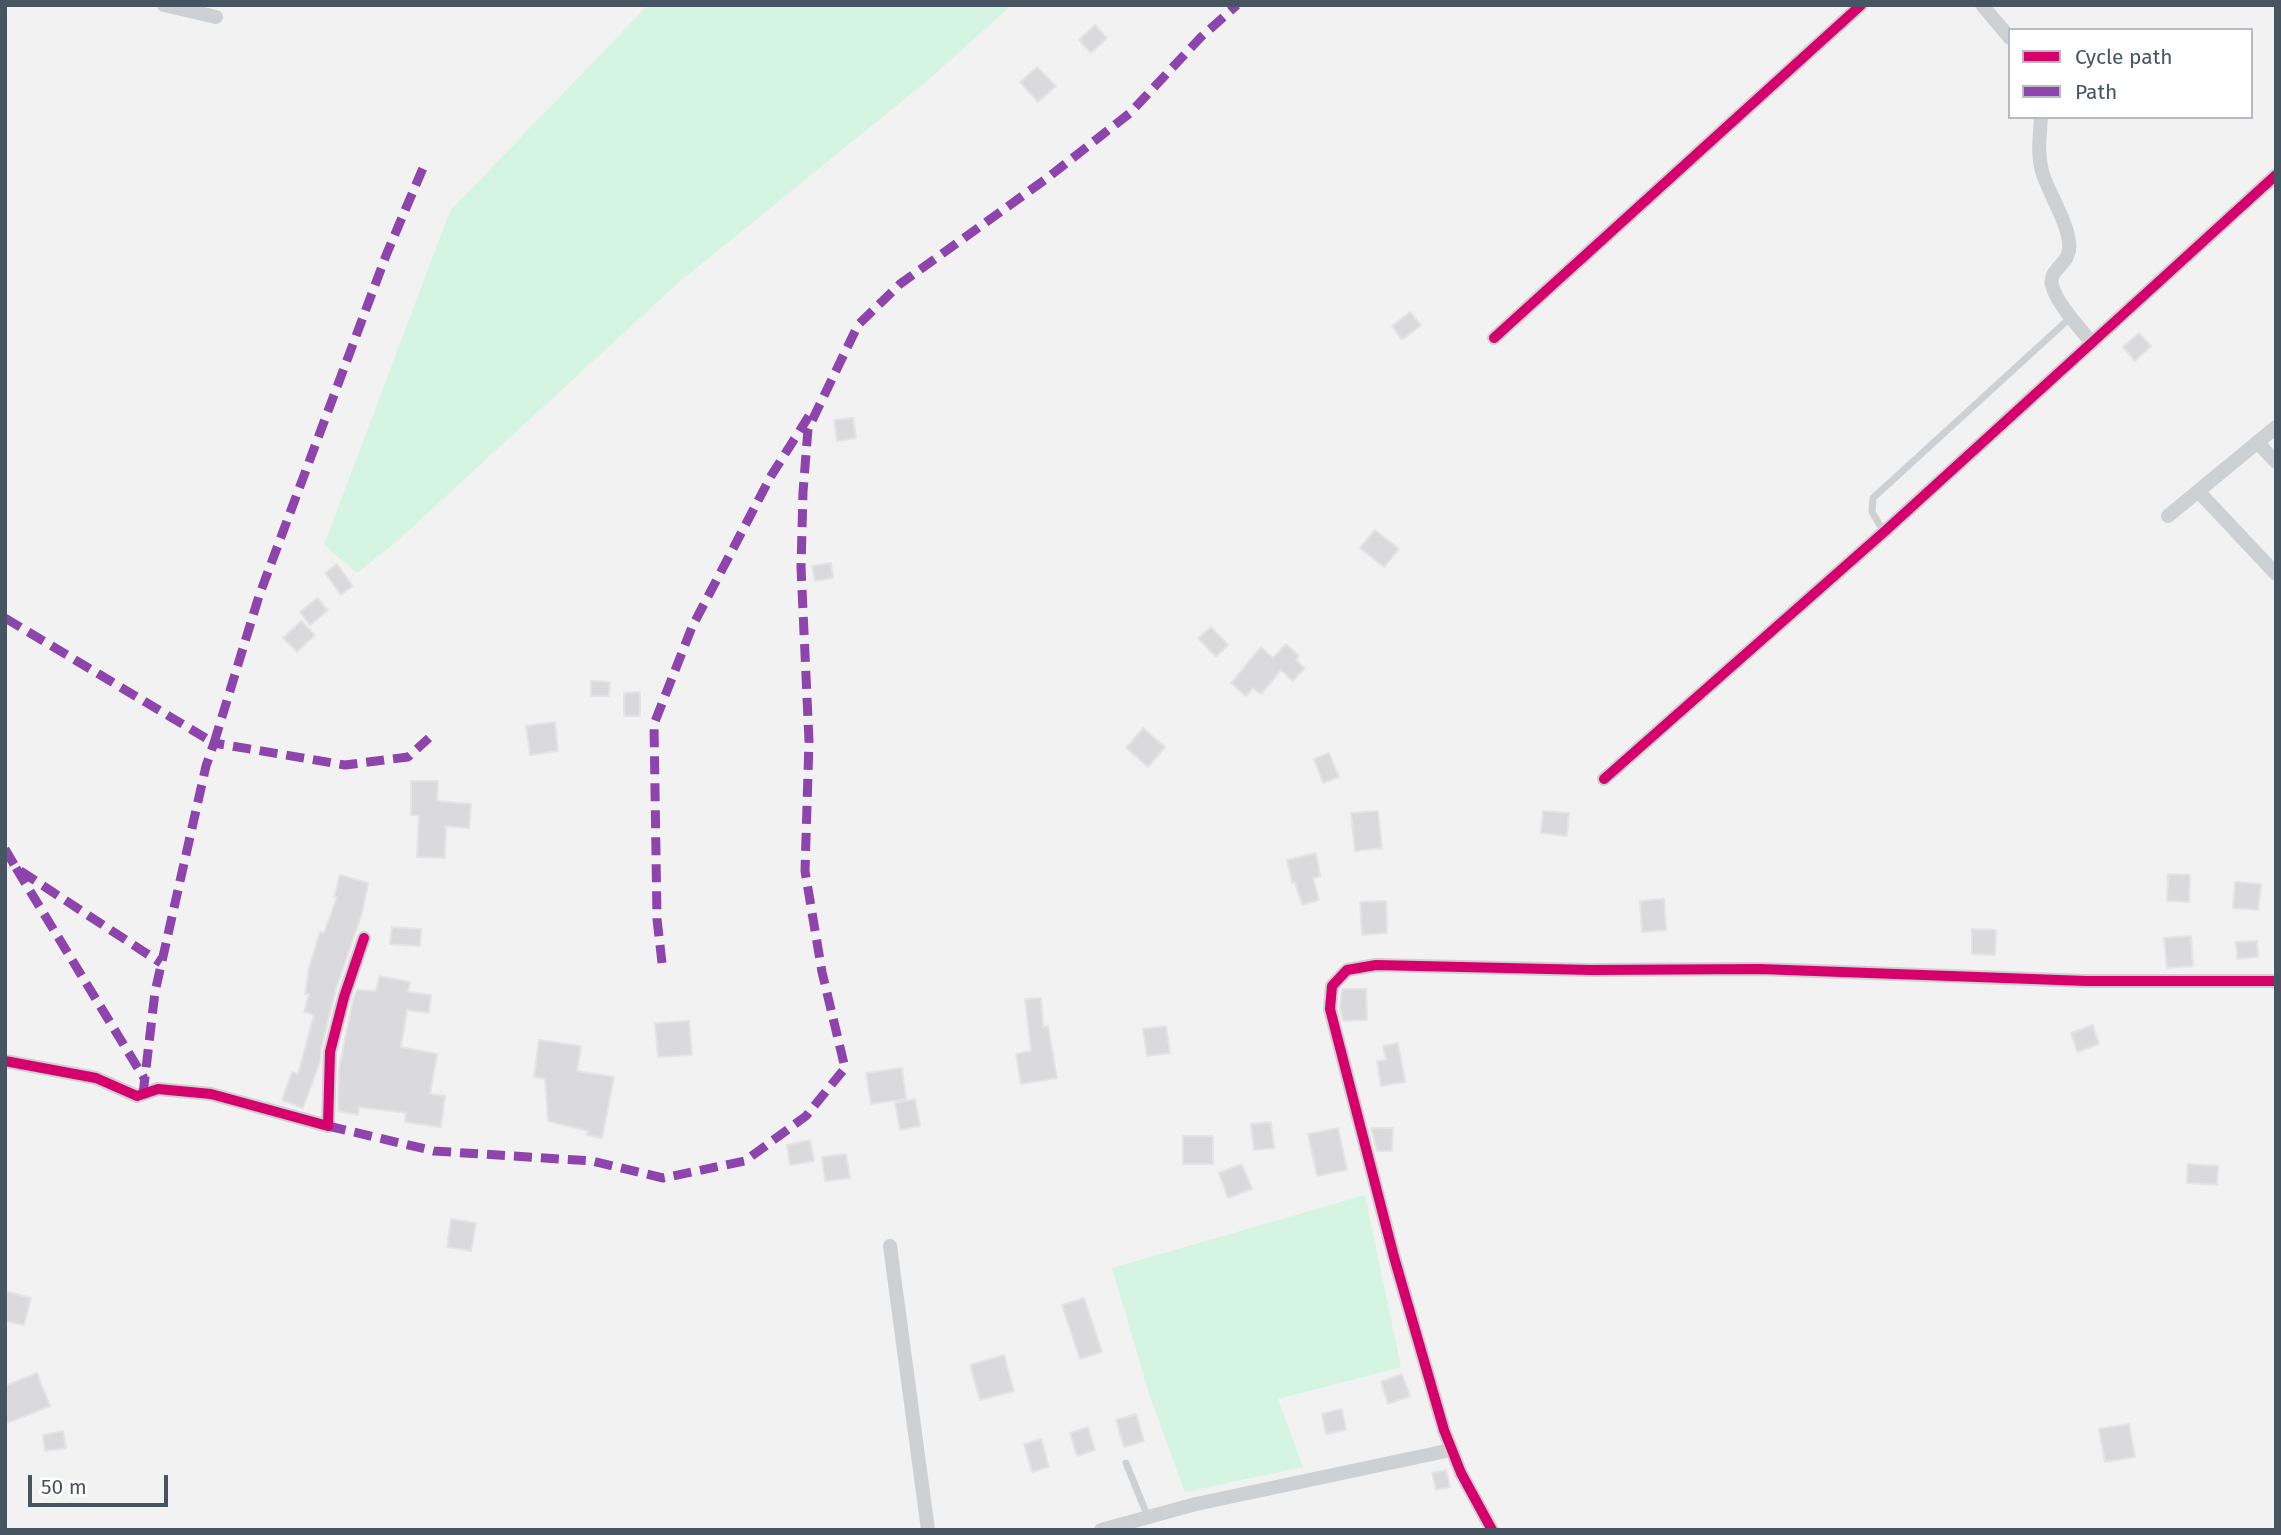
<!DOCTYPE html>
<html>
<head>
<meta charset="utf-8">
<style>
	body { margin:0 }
	#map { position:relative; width:2281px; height:1535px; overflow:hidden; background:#f3f2f2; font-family:"Fira Sans",sans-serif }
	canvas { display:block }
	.frame { position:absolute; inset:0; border:7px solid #475462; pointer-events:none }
	.legend { position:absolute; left:2008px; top:28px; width:245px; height:91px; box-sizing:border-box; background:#fff; border:2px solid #b5bbc0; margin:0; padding:9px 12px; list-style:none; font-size:21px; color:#475462 }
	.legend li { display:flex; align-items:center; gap:14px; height:35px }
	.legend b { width:35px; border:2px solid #b5bbc0 }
	.scale { position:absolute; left:28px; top:1475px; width:140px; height:32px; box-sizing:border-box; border:4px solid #475462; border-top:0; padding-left:9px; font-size:21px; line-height:24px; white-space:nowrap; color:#475462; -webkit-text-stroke:5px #fff; paint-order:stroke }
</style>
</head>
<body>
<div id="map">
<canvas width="2281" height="1535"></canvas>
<div class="frame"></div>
<ul class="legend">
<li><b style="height:9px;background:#d6006c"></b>Cycle path</li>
<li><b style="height:9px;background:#8e44ad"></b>Path</li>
</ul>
<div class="scale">50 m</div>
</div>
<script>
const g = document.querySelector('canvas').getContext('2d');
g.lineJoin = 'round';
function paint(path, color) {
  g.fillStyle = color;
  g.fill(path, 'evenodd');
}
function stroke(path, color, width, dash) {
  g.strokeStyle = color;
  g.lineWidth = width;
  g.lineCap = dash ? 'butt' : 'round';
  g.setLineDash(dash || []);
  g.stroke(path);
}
paint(new Path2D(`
	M648,5H1012L928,80L678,283L395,543L357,573L324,545L450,211Z
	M1365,1195L1401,1367L1278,1399L1303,1467L1185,1492L1150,1397L1112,1268Z`), '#d5f4e2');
const building = new Path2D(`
	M1095,25L1107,38L1091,53L1079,40Z
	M1037,67L1056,86L1038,102L1020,82Z
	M1410,312L1421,325L1402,340L1392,326Z
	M2139,333L2151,346L2135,361L2123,347Z
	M853,418L856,438L837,441L834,420Z
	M1375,530L1399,549L1384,567L1360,548Z
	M831,563L833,578L815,581L812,566Z
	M337,564L353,586L341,595L325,573Z
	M317,598L328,610L310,625L300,612Z
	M301,621L315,635L297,652L283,638Z
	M1211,627L1228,645L1216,657L1198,638Z
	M1286,644L1299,656L1296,660L1305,668L1293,681L1281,670L1261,694L1253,688L1246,696L1231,683L1261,647L1273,658Z
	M591,681L610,682L609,696H591Z
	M640,692V716H624V693Z
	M555,722L558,751L530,755L526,726Z
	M1143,728L1165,747L1148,767L1126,748Z
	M1329,753L1339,777L1323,783L1314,759Z
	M411,781H438L437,801L471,804L469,828L446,826L445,858L417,857L419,815H411Z
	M1378,811L1382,848L1355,851L1351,813Z
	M1543,811L1569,813L1567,836L1541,833Z
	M1316,853L1320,876L1313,878L1319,900L1302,905L1295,882L1292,883L1287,860Z
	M2168,874L2190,875L2189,902L2167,901Z
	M340,875L368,883L362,913L336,989L321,1050L320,1062L303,1108L282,1100L292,1072L298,1074L314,1015L304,1012L309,994H305L309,968L320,932L324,933L337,897H334Z
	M2235,882L2261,884L2258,910L2233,908Z
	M1664,899L1666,930L1642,932L1640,901Z
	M1386,901L1387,933L1362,935L1360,902Z
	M392,927L421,929L420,946L390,944Z
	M1972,929L1996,930L1995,955L1972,954Z
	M2191,936L2193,966L2167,968L2164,938Z
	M2257,941L2258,957L2237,959L2236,942Z
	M379,976L410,982L408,992L431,995L429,1013L407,1010L401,1047L437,1054L430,1094L445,1096L441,1127L405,1122L406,1113L359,1107L358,1115L338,1111L339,1069L353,1000L357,990L376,991Z
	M1342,989H1366L1367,1020L1343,1021L1340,1008Z
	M1041,998L1043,1027L1048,1026L1057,1078L1021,1084L1016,1054L1031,1051L1025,999Z
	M689,1021L692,1055L658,1057L655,1023Z
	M2093,1025L2099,1044L2077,1052L2071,1033Z
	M1166,1026L1170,1053L1147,1056L1143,1029Z
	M539,1040L581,1046L577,1071L614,1077L602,1138L587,1135L588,1131L548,1121L545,1079L534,1077Z
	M1398,1043L1405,1082L1381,1086L1377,1061L1386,1060L1383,1046Z
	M902,1068L906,1099L871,1104L866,1073Z
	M915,1099L920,1126L900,1130L895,1103Z
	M1271,1122L1274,1148L1254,1150L1251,1124Z
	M1338,1128L1347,1170L1317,1176L1308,1134Z
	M1371,1128H1393L1392,1151H1377Z
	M1183,1136H1213V1164H1183Z
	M810,1140L814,1161L790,1165L787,1145Z
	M846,1154L850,1178L825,1181L822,1157Z
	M1242,1164L1252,1189L1228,1198L1219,1173Z
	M2188,1164L2218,1166L2217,1185L2187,1183Z
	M451,1219L476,1223L471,1251L447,1247Z
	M5,1291L31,1298L24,1325L5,1321Z
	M1084,1298L1102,1352L1080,1359L1062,1305Z
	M1004,1355L1014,1391L980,1400L970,1365Z
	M37,1373L50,1406L5,1424V1386Z
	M1402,1374L1410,1396L1388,1404L1381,1382Z
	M1342,1409L1346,1430L1326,1434L1322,1414Z
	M1136,1414L1144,1441L1124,1447L1116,1420Z
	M2129,1424L2135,1457L2105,1462L2099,1429Z
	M1088,1427L1095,1450L1077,1456L1070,1433Z
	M63,1431L66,1448L45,1451L43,1435Z
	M1041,1439L1049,1467L1032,1472L1024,1444Z
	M1446,1470L1450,1487L1436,1490L1432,1473Z`);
paint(building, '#dadadd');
stroke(building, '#e4e4e5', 2);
stroke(new Path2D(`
	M1884,532L1872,512L1873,498L2071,317
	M1126,1463L1148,1517`), '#ced1d4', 7);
stroke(new Path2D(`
	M164,5L216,17
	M1982,5L2010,38
	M2041,117C2040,135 2037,153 2042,171C2049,195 2066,218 2069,242C2073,264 2048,268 2052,285C2056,303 2080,328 2092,343
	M1494,338L1861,5
	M2257,442L2276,462
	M2198,491L2276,574
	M2168,516L2276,427
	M1604,779L1884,532L2276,175
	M5,1061L96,1078L137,1096L158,1089L211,1094L328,1126L330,1052L344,997L364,938
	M890,1246L928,1530
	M1101,1530L1196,1504L1451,1450
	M1492,1530L1461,1473L1444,1430L1394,1257L1330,1009L1332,986L1347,970L1376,965L1591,970L1760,969L2086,981H2276`), '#ced1d4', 14);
stroke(new Path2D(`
	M5,618L214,743L259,596L387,253L423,168
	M5,849L16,868L161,963
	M16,868L144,1078
	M662,963L657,919L654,724L692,627L771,476L809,416
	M143,1094L155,992L206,766L214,743L345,765L408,757L429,738
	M328,1126L434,1151L592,1161L663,1178L745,1161L806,1116L845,1068L822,972L805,871L809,741L801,567L803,492L808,429L858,325L900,284L1046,179L1130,113L1201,37L1237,5`), '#8e44ad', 9, [18, 9]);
stroke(new Path2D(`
	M1494,338L1861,5
	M1604,779L1884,532L2276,175
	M5,1061L96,1078L137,1096L158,1089L211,1094L328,1126L330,1052L344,997L364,938
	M1492,1530L1461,1473L1444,1430L1394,1257L1330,1009L1332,986L1347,970L1376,965L1591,970L1760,969L2086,981H2276`), '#d6006c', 10);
</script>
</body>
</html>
